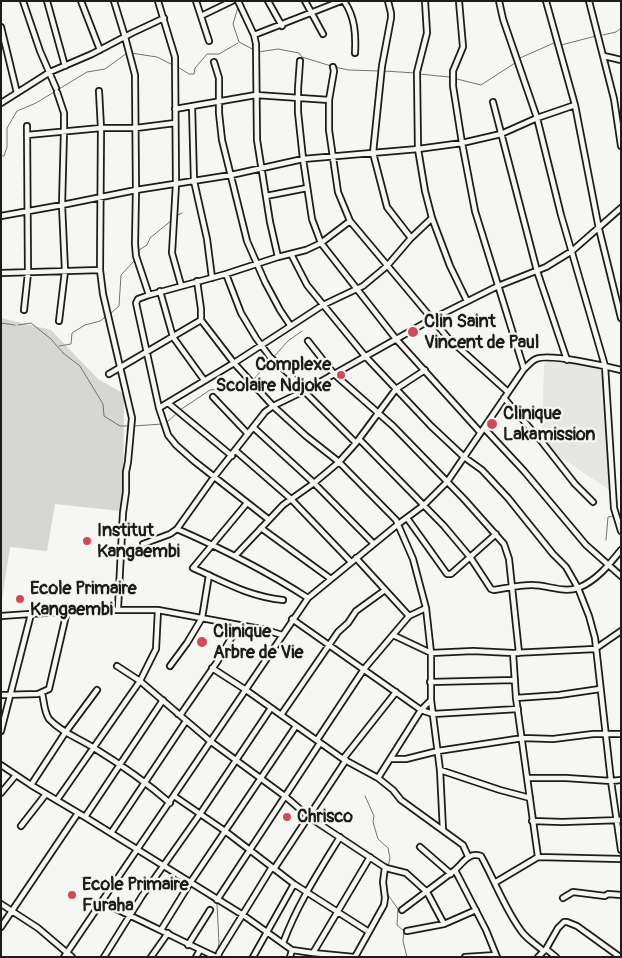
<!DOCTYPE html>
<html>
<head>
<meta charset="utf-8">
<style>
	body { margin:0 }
	#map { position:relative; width:622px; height:958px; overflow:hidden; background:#f6f6f2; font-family:Pangolin,sans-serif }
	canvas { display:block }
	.frame { position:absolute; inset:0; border:2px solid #1c1c1c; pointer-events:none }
</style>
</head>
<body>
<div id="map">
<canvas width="622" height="958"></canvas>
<div class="frame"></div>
</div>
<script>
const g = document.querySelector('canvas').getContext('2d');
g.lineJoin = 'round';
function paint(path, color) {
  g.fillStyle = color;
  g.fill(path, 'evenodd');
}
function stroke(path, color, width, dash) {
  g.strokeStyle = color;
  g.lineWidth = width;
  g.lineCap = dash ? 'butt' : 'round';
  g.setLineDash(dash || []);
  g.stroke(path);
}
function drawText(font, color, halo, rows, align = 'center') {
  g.font = font + ' Pangolin,sans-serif';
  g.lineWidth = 4.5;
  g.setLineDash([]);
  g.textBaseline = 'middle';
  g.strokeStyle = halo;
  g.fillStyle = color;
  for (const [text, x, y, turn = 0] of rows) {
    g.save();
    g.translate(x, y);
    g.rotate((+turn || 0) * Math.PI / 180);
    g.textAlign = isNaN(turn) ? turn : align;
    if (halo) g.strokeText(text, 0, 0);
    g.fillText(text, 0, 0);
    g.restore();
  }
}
paint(new Path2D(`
	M546,359L603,368L614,493L554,453L542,437L544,366Z`), '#e6e6e2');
paint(new Path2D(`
	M1,318L51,330L98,379L124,394L123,491L120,511L55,504L47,551L10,547L1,606Z`), '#d6d6d2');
stroke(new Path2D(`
	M238,7L233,24L239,42L258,52L278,49L299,53L302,57L331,66
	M603,35L616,32L621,28
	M561,45L596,36
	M131,53L157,57L173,65
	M520,58L554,43
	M176,66L189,74H194L195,68L207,54H219L238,43
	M334,67L349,70L380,71
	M384,71L415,73
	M419,74L449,77L481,85L515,63
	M1,156H4L7,147V128L17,111L36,103L87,72L105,69L127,53
	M176,216L182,213
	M138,253L139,250L147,245L150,238L172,220
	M110,314L119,306L121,275L135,260
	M1,323L15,325
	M18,325L31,323L51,339L63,353L80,366L103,404L104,416L120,426H130
	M59,346L71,344L72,333L85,325L100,321L107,316
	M253,380L288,341L302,331
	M180,410L210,390L233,388L249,383
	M166,423L177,413
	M134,426L162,424
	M606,540L608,517L614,516
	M365,796L374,816L373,822L378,839L388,848L390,858L388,867
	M385,884L388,871
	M386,888V892L398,909L397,925L404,931L403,941L407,957
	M198,890L217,904L219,943L217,954`), '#727271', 1);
const minor = new Path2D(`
	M23,1L40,51L56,88
	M47,1L65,66
	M81,1L100,50
	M114,1L125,37L135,75L136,190L135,244L136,256L149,295
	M158,1L175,57L176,184L172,253L181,285
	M196,1L209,41
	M238,1L254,35L256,44L257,140L270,222L278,257
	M268,1L282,26
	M305,1L323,34
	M344,1C355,17 356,34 355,53
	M388,1L391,13V18L382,66L373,153L387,207L411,238
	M425,1L427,33L417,72L418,149L425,191L432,218L450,266L467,301
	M459,1L463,47L453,71V86L462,143L475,211L524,369
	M499,1L503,19L537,118L561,215L605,366L614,508L621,531
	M546,1L575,105L599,229L621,318
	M589,1L614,99L621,146
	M201,16L232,1
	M1,27L17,93
	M254,35L341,1
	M604,56L621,60
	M300,61L298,89V112L303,159L312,219L321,243L396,339L480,432
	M214,62L219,78V113L222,140L247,241L265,282L280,310L290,325
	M333,67L334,71L329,100V130L338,192L350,221L448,338L508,392
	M99,91L101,128L100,270L103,294L132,418L128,462L126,472V492L123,513L118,608
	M57,92L64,113V131L62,205L65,271L59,321
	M493,102L537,271L567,360
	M1,103L50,72L92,54L132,33L164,18
	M192,106L194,181L207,239L212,278
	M175,109L256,95L329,100
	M27,135L101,128H136L175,123
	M266,196L307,188
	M1,216L62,205L136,190L231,175L303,159L418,149L462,143L501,134L537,118L575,105
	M291,254L307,285L365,356L431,426L464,457L482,470L508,498L553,554L566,567L578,588L589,616L595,638L611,781L621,850
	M1,273L100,270
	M226,274L241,313L256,338L270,357L289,374L304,391L356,443
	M197,281L201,309V320L234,363L273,406L306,436L339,462L396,520L413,559L426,608L431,653V700L440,770L443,830
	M160,291L173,337L204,380
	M24,310L28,273L27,126
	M308,341L334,374L393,426L464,499L504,544L509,559L519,653
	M109,374L201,320
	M213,397L248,434
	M504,398L542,442L575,484L593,502
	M168,403L232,456
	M159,408L234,363L323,305L363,286L387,266L411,238L432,218
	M253,427L314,483L373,543
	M484,428L524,471L586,545L621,576
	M359,439L444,526L470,557L491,589L494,590C507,588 520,585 532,585C547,585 563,593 578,588C596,581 609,565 621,550
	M236,451L291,499L351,562
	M247,503L193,568C225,582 247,596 283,600
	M407,518L447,574H451L496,534
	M268,519L194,461L176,445L168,435L159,408L136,303L138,299L149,295L226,274L278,257L306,250L321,243L350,221
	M261,528L331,579
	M177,529C223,549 266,571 308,598
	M143,544L170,534L177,529L214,477L265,412L273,406L304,391L432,319L498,286L546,267L572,251L621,208
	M235,556L283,505L314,483L339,462L356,443L396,389L425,370
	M356,558L409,616
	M1,616L87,610H158L266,630L282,635
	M292,619L421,710L433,714L518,709
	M393,635L431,653L473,651L513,653L595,649L621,631
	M513,653L516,698L538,857L621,859
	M117,666L140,681L210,741L286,797L309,817L386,868L406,873L427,892L444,924
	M170,666L187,643L202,618L209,575
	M212,668L246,690L343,759L378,778L393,790L401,800L463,845L468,856
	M430,682L515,680
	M42,693C44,701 44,712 49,719C62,733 79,738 94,748C120,764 147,783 170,803
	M1,695L38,694L49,689L67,611
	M516,698L559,695L600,689
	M178,714H181L217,662L239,625
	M281,715L338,632L348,623L356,611L385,590
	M1,731L31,614
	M317,740L364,669L409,616L426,608
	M343,759L396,692
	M390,759H406L438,751L523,738L553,739L593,734H621
	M1,765L31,785L85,817L243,915L292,950L313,953L354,957
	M440,770L500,790L530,798
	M378,778L421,710L431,700
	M528,778H566L611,781L621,780
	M31,785L65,733L97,690
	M1,793L16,775
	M174,796L225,831L294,884L369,932
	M57,800L140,681L156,649L158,610
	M85,817L163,700
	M532,821L562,822L621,820
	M21,826L46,794
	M111,833L186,721
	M420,847L451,874
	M274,869L346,760
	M496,882L538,857
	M563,898L573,892L605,896L608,894L621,895
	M217,900L320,743
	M101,902C139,919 177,939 216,957
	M1,904L38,928L72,957
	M402,910L455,870
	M1,927L78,813
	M161,930L190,883L296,726
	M407,931L444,924L476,910
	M283,943C297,905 319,871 340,837
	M188,945L210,910
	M546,949L556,957
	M313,953L370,857
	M64,957L308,598L397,525L424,505L447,482L524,369C528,366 531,361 536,359C549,353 605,366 621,370
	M104,957L142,896L200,814L271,708
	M151,957L168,933
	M196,957L200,950
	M218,957L219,953L272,867
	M253,957L294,884
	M290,957L292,950
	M355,957L384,905L385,898L383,882L385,867
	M465,957L496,955
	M497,957L486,930L455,870C464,862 468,852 481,856C495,881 505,910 522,932C528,940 536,944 543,951
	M538,957L546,949L558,928L564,922H567L577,926L620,957`);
stroke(minor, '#1c1c1c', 8);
stroke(minor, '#f6f6f2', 4.5);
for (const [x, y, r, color] of [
	[413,332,6,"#d1495b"],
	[341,375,5,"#d1495b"],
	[492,424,6,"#d1495b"],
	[87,541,5,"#d1495b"],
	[20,599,5,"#d1495b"],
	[202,642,6,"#d1495b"],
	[287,817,5,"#d1495b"],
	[72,895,5,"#d1495b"]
]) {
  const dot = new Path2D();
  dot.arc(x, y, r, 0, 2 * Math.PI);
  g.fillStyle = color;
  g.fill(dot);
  stroke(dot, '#f6f6f2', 2);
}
drawText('bold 18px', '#1c1c1c', '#f6f6f2', [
	["Clin Saint",424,322],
	["Vincent de Paul",424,343],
	["Complexe",331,365,"right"],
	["Scolaire Ndjoke",331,386,"right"],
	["Clinique",503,414],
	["Lakamission",503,435],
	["Institut",97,531],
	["Kangaembi",97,552],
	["Ecole Primaire",30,589],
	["Kangaembi",30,610],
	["Clinique",213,632],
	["Arbre de Vie",213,653],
	["Chrisco",297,817],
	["Ecole Primaire",82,885],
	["Furaha",82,906]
], 'left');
</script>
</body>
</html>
